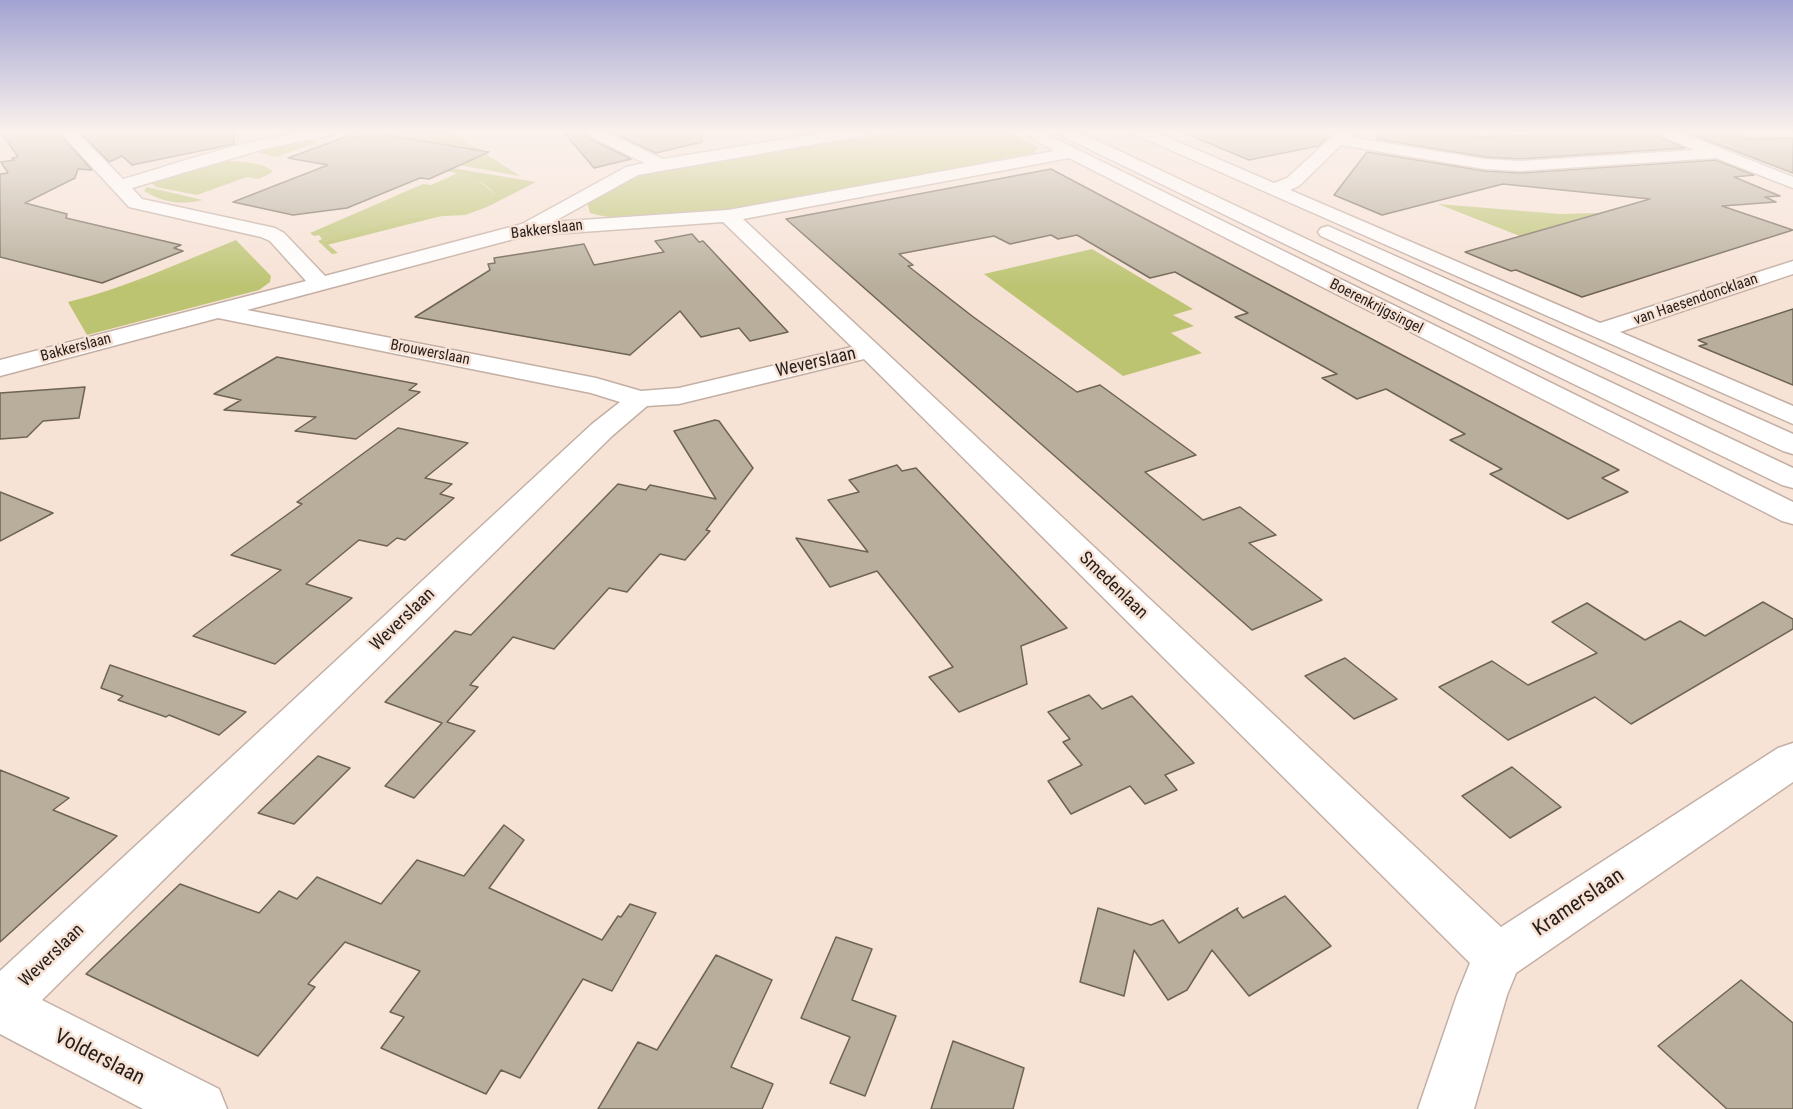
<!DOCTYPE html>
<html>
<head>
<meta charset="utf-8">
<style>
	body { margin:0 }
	canvas { display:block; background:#f7e2d6 }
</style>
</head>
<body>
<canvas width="1793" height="1109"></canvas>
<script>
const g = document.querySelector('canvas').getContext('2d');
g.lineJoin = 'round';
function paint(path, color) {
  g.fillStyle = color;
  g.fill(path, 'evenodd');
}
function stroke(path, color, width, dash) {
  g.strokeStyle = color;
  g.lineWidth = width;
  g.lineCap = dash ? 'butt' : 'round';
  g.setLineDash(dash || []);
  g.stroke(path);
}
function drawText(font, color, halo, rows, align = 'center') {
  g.font = font + ' "Roboto Condensed",sans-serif';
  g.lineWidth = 5;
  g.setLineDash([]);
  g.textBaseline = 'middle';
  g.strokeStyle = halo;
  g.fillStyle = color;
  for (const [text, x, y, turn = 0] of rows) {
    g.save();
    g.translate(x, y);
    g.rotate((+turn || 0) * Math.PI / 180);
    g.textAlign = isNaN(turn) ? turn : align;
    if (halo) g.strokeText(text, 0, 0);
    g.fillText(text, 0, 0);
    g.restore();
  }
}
paint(new Path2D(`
	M360,131H450L520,176L459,165L377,172L448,142L373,171L426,142L373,133L357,138L342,134Z
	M904,131H1006L1040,148L1033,153C955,168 877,182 798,196C734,208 654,231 590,213L587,201L641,173Z
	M302,140L318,142L277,157L259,153L264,149Z
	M225,161C237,161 265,162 273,172L258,179L247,177L197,195L156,187L152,183L204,165Z
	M458,173L475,178L495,194L487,207L465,215L426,217L324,241L338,253L332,254L318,241L322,239L319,235L314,236L310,233L423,184L431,185Z
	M147,187L203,200C181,205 164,203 144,191Z
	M1438,204L1560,214L1628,212L1535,242Z
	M236,240L271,276L270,282L259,290L87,335L68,302C126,288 181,262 236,240Z
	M1092,249L1193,309L1173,315L1194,326L1171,333L1202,353L1123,376L984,274Z`), '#bcc472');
paint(new Path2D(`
	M452,168L536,182L487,207L495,194C480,177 462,174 441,170Z
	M445,215L327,245L324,241L408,219Z`), '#b9c16c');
const building = new Path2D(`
	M0,131H57L92,170L78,169L75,178L25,203L67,214L66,218L181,245L174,248L183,251L102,283L0,257V174L8,173L1,162L14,160L12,158L18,157Z
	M79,131H233L234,144L132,165L122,156L109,162Z
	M563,131H582L585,136L631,159L594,168Z
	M609,131H701L702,142L656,153Z
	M1180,131H1324L1325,140L1318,146L1249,160Z
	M1383,131H1421L1480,137L1653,131L1656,136L1685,148L1520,159L1485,157L1377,139Z
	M1683,131H1726L1748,139L1793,138V173Z
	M373,133L489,152L429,179L420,178L347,208L293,215L233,202L328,165L288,158L348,136L357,138Z
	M1367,152L1485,171L1520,173L1716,160L1754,175L1734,177L1780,196L1765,197L1776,202L1722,206L1793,230L1582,297L1516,270L1511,271L1465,252L1650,199L1503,184L1382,215L1334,195Z
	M1051,169L1619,470L1602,478L1628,492L1568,519L1490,474L1502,469L1450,440L1465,434L1386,389L1357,399L1322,378L1337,374L1235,317L1248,313L1175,272L1150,278L1077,235L1058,239L1051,235L1010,244L994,236L899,254L913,265L908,266L972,316L1077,392L1100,385L1196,455L1145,472L1203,520L1240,507L1276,535L1249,543L1322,600L1252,630L786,219Z
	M692,234L699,242L703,241L788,332L750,341L739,328L701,337L680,311L630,355L415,317L490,270L488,264L495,263L494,258L584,244L594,265L664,252L655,241Z
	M1793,309V385L1699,346L1707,344L1698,340Z
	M277,357L417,384L409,390L420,392L356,439L295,431L316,417L224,410L241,400L214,394Z
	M85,387L79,418L43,421L27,437L0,439V393Z
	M715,420L719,421L753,468L706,530L710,531L685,560L660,554L627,592L609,588L554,649L513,637L470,685L478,687L447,722L475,731L414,798L385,786L442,723L385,702L455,631L471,635L618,484L646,490L650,485L716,499L674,431Z
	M398,428L468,443L425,478L452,484L440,494L454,498L405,540L397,538L387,546L359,540L306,584L352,598L275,664L193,636L281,570L231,555L302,504L297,502Z
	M897,465L902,471L916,468L1067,628L1021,646L1027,684L959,712L929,677L953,667L877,571L830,587L796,538L868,552L828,500L859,492L849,480Z
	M0,492L53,513L0,541Z
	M1763,602L1793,619V629L1631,724L1595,697L1508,740L1439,687L1492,661L1528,685L1597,653L1552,622L1587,603L1645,640L1680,621L1705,636Z
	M1345,658L1397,699L1354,719L1305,676Z
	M110,665L246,712L219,735L169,715L166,717L118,700L123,696L101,688Z
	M1089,695L1102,709L1132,696L1194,763L1165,775L1177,790L1145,804L1130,786L1071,814L1048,781L1082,765L1063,742L1070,739L1048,712Z
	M318,756L350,768L294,824L258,813Z
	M1512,767L1561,807L1510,838L1462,796Z
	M0,770L69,798L53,810L117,836L0,942Z
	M504,825L524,840L489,888L602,940L618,916L621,917L630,904L656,913L612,991L583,979L520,1078L501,1070L486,1094L381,1048L404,1017L390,1012L420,971L345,942L308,984L315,987L258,1056L86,974L180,884L259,913L279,891L297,899L317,877L381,904L417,860L464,876Z
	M1285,896L1331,946L1249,996L1212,950L1187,990L1168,1000L1134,950L1124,996L1080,982L1098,908L1151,925L1163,920L1179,943L1238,908L1237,910L1243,918Z
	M836,937L872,949L852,1000L896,1016L865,1096L830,1083L850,1037L801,1018Z
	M716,955L772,980L731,1067L773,1084L762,1109H598L638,1042L657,1050Z
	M1741,980L1793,1023V1109H1727L1658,1046Z
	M953,1041L1024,1068L1013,1109H931Z`);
paint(building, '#b8ae9b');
stroke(building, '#6e6454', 1.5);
const street = new Path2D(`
	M59,131H76L123,179C193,159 265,131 338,131L336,134L264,149L132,188L142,199L275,228L284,233L325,276L522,224L626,167L644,163L586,134L584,131H604L663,159L833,131H870L862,136L638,175L553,222L728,210L1054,151L1020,131H1040L1793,502V524L1782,521L1069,158L743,219L1501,927L1778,748L1793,743V782L1516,973L1507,995L1474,1109H1418L1457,995L1470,963L864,359L679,404L647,406L612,436L42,1000L219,1089L227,1109H143L0,1034V971L592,424L620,402L591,393L218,318L0,376V360L306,281L270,241L261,237L129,207ZM723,222L852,347L679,388L641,391L596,378L247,310L525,236Z
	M1132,131H1153L1274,183L1287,178L1338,131H1355L1350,137L1485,159L1520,161L1695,150L1657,134L1655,131H1677L1793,177V188L1716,158L1520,171L1485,169L1341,145L1299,186L1290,190L1600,323L1793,261V274L1620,332L1793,406V424L1134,134Z`);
const highway = new Path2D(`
	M1056,131H1077L1793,468V488L1782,485L1058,134Z
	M1328,226L1793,434V454L1783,451L1321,236L1318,232L1321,228Z`);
stroke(street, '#c3afa4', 3);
stroke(highway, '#c3afa4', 3);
paint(street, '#fff');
paint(highway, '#fff');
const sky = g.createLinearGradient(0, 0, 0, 286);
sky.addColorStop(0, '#a2a3d2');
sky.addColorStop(0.46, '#fbf2ed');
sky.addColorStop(1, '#fbf2ed00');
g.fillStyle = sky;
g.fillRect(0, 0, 1793, 286);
drawText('15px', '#261e1a', '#f7e2d6', [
	["Bakkerslaan",547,230,-7],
	["van Haesendoncklaan",1696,300,-19],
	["Boerenkrijgsingel",1376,307,27],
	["Bakkerslaan",76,348,-15],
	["Brouwerslaan",430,353,11]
]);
drawText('18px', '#261e1a', '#f7e2d6', [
	["Weverslaan",816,363,-13],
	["Smedenlaan",1113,586,44],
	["Weverslaan",403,620,-44],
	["Weverslaan",52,956,-44]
]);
drawText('21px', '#261e1a', '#f7e2d6', [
	["Kramerslaan",1579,903,-34],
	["Volderslaan",99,1058,27]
]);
</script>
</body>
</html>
